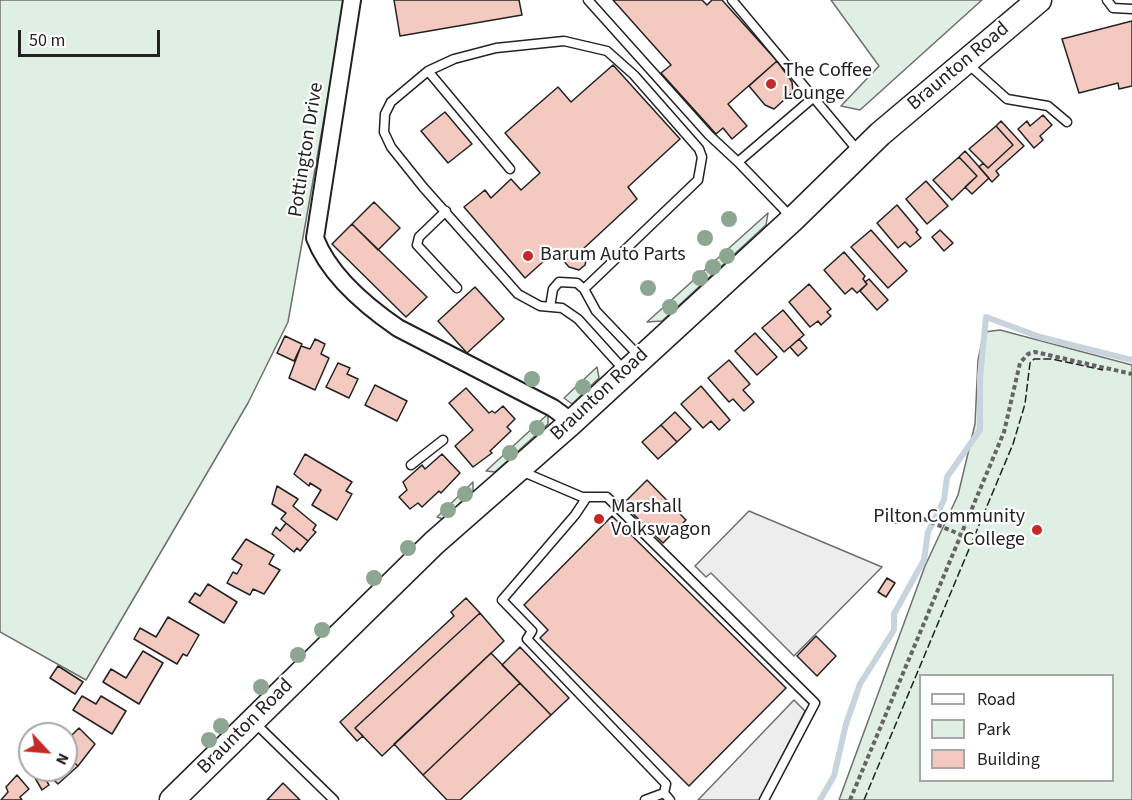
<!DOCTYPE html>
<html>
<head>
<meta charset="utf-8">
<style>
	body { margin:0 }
	#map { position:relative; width:1132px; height:800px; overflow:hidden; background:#fff; font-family:"Source Sans 3",sans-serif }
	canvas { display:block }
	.legend { position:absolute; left:919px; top:674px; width:195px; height:108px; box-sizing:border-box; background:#fff; border:2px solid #a7a7a7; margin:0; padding:8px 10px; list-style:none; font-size:18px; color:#222 }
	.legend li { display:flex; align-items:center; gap:12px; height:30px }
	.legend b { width:30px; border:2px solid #a7a7a7 }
	.north { position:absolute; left:18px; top:722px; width:60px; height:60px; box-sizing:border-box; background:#fff; border:2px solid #a7a7a7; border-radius:50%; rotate:116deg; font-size:16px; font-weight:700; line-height:24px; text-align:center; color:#222 }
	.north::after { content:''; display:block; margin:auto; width:21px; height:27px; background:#c62828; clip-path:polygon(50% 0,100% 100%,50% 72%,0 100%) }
	.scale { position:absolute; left:18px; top:30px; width:142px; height:27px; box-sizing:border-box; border:3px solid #222; border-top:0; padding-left:8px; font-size:18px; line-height:21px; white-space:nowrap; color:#222; -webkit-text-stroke:4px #fff; paint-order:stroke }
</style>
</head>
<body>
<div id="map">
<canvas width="1132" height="800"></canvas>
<ul class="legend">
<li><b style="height:8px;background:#fff"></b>Road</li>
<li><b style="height:16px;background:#e0efe3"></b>Park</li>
<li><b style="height:16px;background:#f3c9c0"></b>Building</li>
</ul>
<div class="north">N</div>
<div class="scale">50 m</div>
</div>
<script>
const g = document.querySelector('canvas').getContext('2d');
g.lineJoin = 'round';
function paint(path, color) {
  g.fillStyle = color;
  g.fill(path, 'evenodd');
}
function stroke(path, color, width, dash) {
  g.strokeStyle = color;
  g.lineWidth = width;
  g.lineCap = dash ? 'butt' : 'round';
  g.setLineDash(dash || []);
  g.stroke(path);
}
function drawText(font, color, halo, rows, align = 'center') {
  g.font = font + ' "Source Sans 3",sans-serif';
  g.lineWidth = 4.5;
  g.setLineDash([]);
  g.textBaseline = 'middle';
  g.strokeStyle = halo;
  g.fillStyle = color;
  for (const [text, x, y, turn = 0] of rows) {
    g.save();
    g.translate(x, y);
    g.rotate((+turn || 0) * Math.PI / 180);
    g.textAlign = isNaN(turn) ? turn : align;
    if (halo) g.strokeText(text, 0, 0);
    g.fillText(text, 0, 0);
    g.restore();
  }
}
const green = new Path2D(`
	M0,0H345L288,322L248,403L86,680L0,632Z
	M831,0H982L860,110L841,106L879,66Z
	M768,213L766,225L662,321L647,322Z
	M1000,330L1132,365V800H839L925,566L958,495L975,424L978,360L984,332ZM920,676H1112V780H920Z
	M597,367L599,378L572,404L564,398Z
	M548,414V424L495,472L486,471Z
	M473,482V491L443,519L437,517Z`);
paint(green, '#e0efe3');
stroke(green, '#6f6f6f', 1.5);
const parking = new Path2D(`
	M749,511L882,567L794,656L711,573L706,577L695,566Z
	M794,700L805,711L760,800H698Z`);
paint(parking, '#ededed');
stroke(parking, '#6f6f6f', 1.5);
stroke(new Path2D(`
	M820,800L834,776L846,724L860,684L894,630V614L924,560L928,532L944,500L947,477L980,430V377L986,317L1040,337L1132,360`), '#c7d3dd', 6);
const building = new Path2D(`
	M394,0H519L522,15L400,36Z
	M613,0H702L707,5L712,0H722L777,61L728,104L747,126L732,139L723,128L716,134L661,73L671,65Z
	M1132,21V86L1119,89L1118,83L1079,93L1062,39Z
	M777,61L792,82L793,92L774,109L765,105L749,86Z
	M613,65L680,139L628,187L637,199L582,250L587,257L585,265L579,270L569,267L555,251L525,278L464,207L485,190L491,198L511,179L521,190L540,173L505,133L558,87L571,102Z
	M445,112L472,144L448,163L421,131Z
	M1043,115L1052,125L1040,136L1043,140L1034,148L1018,129L1027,121L1030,126Z
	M1001,121L1024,146L996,171L999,175L992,182L979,167L983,163L988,168L1013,145L996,126Z
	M996,126L1013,145L988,168L969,149Z
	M965,151L989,178L972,194L965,187L977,176L959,157Z
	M959,157L977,176L952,200L933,180Z
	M926,181L948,206L927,224L906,199Z
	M374,202L400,228L378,250L352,224Z
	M897,205L918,230L916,232L921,238L910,247L905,242L898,248L877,223Z
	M352,224L427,297L406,317L332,244Z
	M871,230L907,271L888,288L851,247Z
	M940,230L953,243L944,251L932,237Z
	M844,252L865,276L863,279L867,284L857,293L852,288L845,294L824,270Z
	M869,279L888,300L877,310L860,291L867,284L865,282Z
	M809,284L831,309L827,312L831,316L821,325L818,321L810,327L789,302Z
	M475,287L504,319L467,353L438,321Z
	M783,310L804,335L784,352L762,328Z
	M755,333L777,357L757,375L735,351Z
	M285,336L302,344L294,361L277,353Z
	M315,339L325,344L321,354L329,358L315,390L289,378L301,346L310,349Z
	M799,339L807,348L798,356L790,347Z
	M729,360L750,384L743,390L754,402L744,411L733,399L729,402L708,378Z
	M338,363L350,368L347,374L358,379L349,398L326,387Z
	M375,385L407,401L397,421L365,405Z
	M701,386L730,420L719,430L711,421L703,428L681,404Z
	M466,388L489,413L492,411L495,413L503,406L515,419L507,427L511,431L490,451L492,453L473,467L455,446L473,430L449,403Z
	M675,412L691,429L677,442L661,425Z
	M661,425L677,442L658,459L642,442Z
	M305,454L352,482L346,491L352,494L337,520L312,505L321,490L310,483L309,486L294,474Z
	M442,454L460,473L441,493L439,491L422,507L418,503L410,509L399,497L407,490L403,482L422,465L425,469Z
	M647,480L686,520L663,543L623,504Z
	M277,486L298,499L293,506L316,525L313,530L316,532L308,541L281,519L286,513L272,504Z
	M612,516L786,688L689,786L540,638L548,630L524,605Z
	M286,523L308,541L300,551L297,548L294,552L272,534L276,527L280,531Z
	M246,539L274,555L269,564L280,570L264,594L253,589L250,595L227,583L233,572L237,574L242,565L232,559Z
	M887,578L895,583L886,597L878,592Z
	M208,584L237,602L224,623L189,602L195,593L200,596Z
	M466,598L480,613L355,728L363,736L357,741L340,722L454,616L451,612Z
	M480,613L504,641L382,756L355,728Z
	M168,617L199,635L187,656L183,654L177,664L134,639L140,628L156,637Z
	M816,636L836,656L817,676L797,656Z
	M520,647L569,698L551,715L502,665Z
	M143,651L163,663L139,704L103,682L111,669L126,678Z
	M491,653L520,683L423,775L394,744Z
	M58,666L83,682L75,694L50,678Z
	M520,683L551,715L460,800H447L423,775Z
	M82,696L96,704L101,696L126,711L112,734L73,710Z
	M79,728L95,744L78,766L66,755V741Z
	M66,755L78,766L58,784L43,770H66Z
	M40,770L49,785L42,790L31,771Z
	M17,775L29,789L20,797L22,800H1L8,792L6,787Z
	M283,783L300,800H267Z`);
paint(building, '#f3c9c0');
stroke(building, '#222', 1.5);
const lane = new Path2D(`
	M588,0L709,135L738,162
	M732,0L859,152
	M1107,0L1113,8L1132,9
	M968,64L1007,99L1048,106L1067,122
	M428,71L510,169
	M446,211L419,237L417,245L457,288
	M791,217L738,162L814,97
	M584,289L698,180L702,157L699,149L634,75L607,51L564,41L496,48L454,59L428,71L391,102L385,114L384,132L391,147L423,187L518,294L540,306L562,308L578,319L625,371
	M550,307L553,289L559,282L577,283L584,289L596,311L640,357
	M411,465L443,440
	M521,471L582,497H607L815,703L764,800
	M587,497L575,515L502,600L532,631L527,639L666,784L664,793
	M255,723L334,800
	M664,793L670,800
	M645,800L664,793`);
const street = new Path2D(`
	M352,0L315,238C329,275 366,306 398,328L553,408L572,422`);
const secondary = new Path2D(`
	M172,800L434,543L572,422L793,219L880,134L1039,0`);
stroke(lane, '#222', 11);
stroke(street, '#222', 20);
stroke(secondary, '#222', 27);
stroke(new Path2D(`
	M894,522L924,519L959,534
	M850,800L1004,432L1020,363L1028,354L1035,352L1132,374`), '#646464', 4, [4.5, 3]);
stroke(lane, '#fff', 8);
stroke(street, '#fff', 16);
stroke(secondary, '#fff', 24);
stroke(new Path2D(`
	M864,800L1013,444L1025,404L1030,363L1034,359H1052L1103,370`), '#222', 1.5, [8, 3]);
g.fillStyle = '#8da692';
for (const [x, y] of [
	[729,219],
	[705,238],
	[727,256],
	[713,267],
	[700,278],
	[648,288],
	[670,307],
	[532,379],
	[583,387],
	[537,428],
	[510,453],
	[465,494],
	[448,510],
	[408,548],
	[374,578],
	[322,630],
	[298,655],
	[261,687],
	[221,726],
	[209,740]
]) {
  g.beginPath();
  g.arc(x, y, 8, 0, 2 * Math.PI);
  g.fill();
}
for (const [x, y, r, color] of [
	[771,84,6,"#c62828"],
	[528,256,6,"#c62828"],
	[599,519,6,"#c62828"],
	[1037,530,6,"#c62828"]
]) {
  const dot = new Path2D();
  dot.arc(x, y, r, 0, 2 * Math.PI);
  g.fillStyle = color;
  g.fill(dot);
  stroke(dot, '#fff', 2);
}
drawText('20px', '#222', '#fff', [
	["Braunton Road",959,67,-40],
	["Pottington Drive",307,150,-81],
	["Braunton Road",600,395,-43],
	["Braunton Road",246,727,-45]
]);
drawText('20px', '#222', '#fff', [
	["The Coffee",783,72],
	["Lounge",783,95],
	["Barum Auto Parts",540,256],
	["Marshall",611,508],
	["Volkswagon",611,531],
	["Pilton Community",1025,518,"right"],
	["College",1025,541,"right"]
], 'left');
</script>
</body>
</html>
